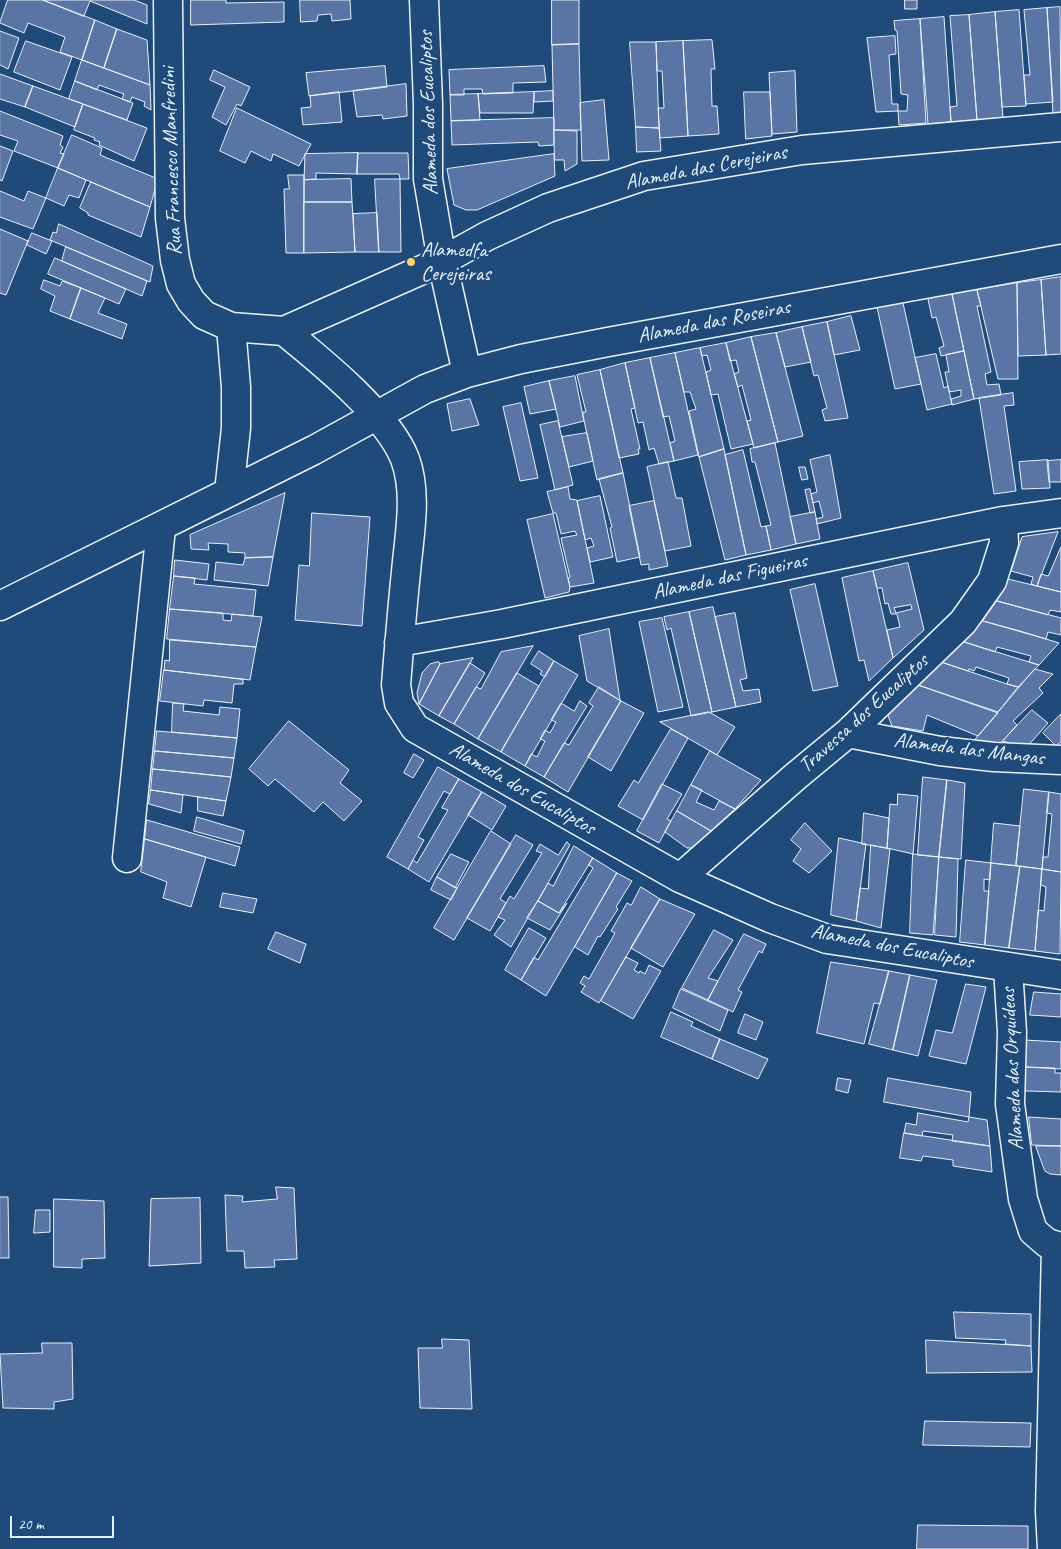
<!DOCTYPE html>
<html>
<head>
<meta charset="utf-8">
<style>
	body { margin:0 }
	#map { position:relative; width:1061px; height:1549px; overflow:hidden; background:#1f4a7a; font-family:Caveat,sans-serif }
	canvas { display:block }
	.scale { position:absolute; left:10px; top:1516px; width:104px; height:22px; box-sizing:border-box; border:2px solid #e8f1f8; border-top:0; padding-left:6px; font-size:15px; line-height:18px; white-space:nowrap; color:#e8f1f8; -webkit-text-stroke:4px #1f4a7a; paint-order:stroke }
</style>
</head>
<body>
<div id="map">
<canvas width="1061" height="1549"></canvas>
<div class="scale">20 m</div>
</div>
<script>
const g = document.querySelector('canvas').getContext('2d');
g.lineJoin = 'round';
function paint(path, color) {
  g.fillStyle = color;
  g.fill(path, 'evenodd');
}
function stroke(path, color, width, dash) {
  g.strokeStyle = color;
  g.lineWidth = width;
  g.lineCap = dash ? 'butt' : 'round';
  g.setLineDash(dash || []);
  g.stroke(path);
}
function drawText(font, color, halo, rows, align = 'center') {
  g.font = font + ' Caveat,sans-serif';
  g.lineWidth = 5;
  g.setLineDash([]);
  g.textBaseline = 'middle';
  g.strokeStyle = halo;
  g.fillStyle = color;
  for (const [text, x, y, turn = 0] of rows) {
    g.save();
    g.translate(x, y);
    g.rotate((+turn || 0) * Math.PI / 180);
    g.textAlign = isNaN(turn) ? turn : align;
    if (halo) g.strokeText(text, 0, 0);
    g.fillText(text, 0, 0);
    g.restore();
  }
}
const building = new Path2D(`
	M8,0H43L95,20L82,60L60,52L65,37L28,23L24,33L0,23Z
	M43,0H134L147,5V24L90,1L84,16Z
	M191,0H226V3L284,2V22L191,25Z
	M300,0H350L351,19L332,21L331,14L318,15L317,21L301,22Z
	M552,0H579V44L552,45Z
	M905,0H917V9H905Z
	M1060,7L1061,113L1053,114L1047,8Z
	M1047,8L1053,102L1026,104L1024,75H1030L1024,10Z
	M1019,10L1026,106L1002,107L995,12Z
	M995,12L1003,118L977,120L969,15Z
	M969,15L977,120L951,122L950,107L957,106L950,16Z
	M944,17L951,122L928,124L920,19Z
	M920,19L926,123L899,125L898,111H907L908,95L901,94L897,31L895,30L894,21Z
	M95,20L117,29L104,68L82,60Z
	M117,29L147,40L150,85L104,68Z
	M0,31L19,38L8,69L0,65Z
	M895,36L896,54L889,55L892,104H898V111L876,112L867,38Z
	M712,40L715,69H711L712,106H717L719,134L688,136L683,41Z
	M26,41L72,57L60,90L14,72Z
	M683,41L688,136L660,138L658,108H664L662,71H657L656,42Z
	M630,42H656L659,128L636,127Z
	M579,44L581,130H554L552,45Z
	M82,60L150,85L151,110L144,106L145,102L132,97L130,102L122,99L124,94L99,85L97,90L75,81Z
	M385,66L387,87L309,96L306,73Z
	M544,66L546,82L513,83V93L483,94L482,89H464V95H450L449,70Z
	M214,70L250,87L241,106L237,104L226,125L212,117L225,87L210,80Z
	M795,71L797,132L772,134L769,73Z
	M0,74L33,86L25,107L0,99Z
	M75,81L133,103L127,120L69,99Z
	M406,84L407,116L383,119L382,115L357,117L353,91Z
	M33,86L83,104L75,127L25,107Z
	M553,91V101L534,102V92Z
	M339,92L342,122L303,125L301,108L311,107L310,96Z
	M534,92L533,113H480L478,94Z
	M744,92H770L772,136L746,139Z
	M478,94L480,120L451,121L450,95Z
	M604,100L609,160L582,161L580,103Z
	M83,104L147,128L134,161L99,145L100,142L94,140L95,138L74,130Z
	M237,108L311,144L299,166L273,154L271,161L251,151L245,163L220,151Z
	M0,111L63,136L60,145L63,147L60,153L64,154L58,168L14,151L18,141L0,135Z
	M554,118V145L539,146L538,142L452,145L451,121Z
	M636,127L659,128L661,151L637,152Z
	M554,130L577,131V164L565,171L564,160H555Z
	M72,135L102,148L100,155L158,179L150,207L58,168Z
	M0,146L13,151L2,181L0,180Z
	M358,153H408L409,179H400L399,174H357Z
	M358,153L357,174L316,173V179L304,180L305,154Z
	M554,154L555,176L477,210H466L454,205L447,169Z
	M58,168L86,180L79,198L69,195L64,206L46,198Z
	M288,175H304V253H286L284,189H289Z
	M351,179L352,202H304V180Z
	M375,179H400L401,252H379Z
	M91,182L150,207L141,237L88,215V213L80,208Z
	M0,191L24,201L28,191L46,198L33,229L0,217Z
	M304,202H352L355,252L304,253Z
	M377,213L379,252H355L353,214Z
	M59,224L153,266L150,282L50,240L53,232L56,233Z
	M0,229L28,241L6,295L0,293Z
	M32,233L52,241L46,254L27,245Z
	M66,247L147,281L142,296L62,261Z
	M55,258L126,289L119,304L48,274Z
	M1061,277V354L1046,355L1041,280Z
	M44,280L60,286L62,281L81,288L70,319L50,311L55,296L41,289Z
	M1041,280L1046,355L1018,356L1017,283Z
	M1017,283L1018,379H998L977,290Z
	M81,288L105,298L98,313L127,324L122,339L70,319Z
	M977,290L981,306H977L991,372L985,374L987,385L999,384L1001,395L974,399L952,294Z
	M952,294L964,351L941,356L939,348L944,346L936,317L932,318L928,299Z
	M903,303L921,384L895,389L877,307Z
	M851,316L860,350L834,355L827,322Z
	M827,322L848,418L825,421L822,410L827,408L818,375L814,376L802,327Z
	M802,327L811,362L785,367L776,333Z
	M776,333L803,436L778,442L751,337Z
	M751,337L778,442L754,448L747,421L751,420L742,385L738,387L734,374L739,372L736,360L730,361L726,343Z
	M726,343L753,444L731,449L718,394L711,395L709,386L706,372L711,370L707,355L702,356L700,348Z
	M700,348L724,449L699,457L689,411L696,409L690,392H684L675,353Z
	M964,351L974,399L952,405L951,399L961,396V390L949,392L945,372H949L946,355Z
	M675,353L698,455L674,461L670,443L675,441L669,416L663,417L650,358Z
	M936,354L944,388L948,386L952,404L927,410L915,358Z
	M650,358L674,461L659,464L654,448L649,450L643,422L638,423L625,363Z
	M625,363L635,408L631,409L640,449H638L639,454L619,458L600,370Z
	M600,370L623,473L597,480L583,416V412H586L577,375Z
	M575,376L584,421L560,427L549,381Z
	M549,381L556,409L530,414L524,387Z
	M1013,393L1014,405L1004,406L1016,491L994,494L979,398Z
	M470,399L479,425L452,431L447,404Z
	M521,403L538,478L520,481L503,407Z
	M558,421L573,485L555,490L540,425Z
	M587,433L593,461L569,467L562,437Z
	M775,443L796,544L771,550L766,526L771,525L755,462H752L750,449Z
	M724,449L746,555L725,560L699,457Z
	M743,450L761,527L766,526L771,550L746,555L725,455Z
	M830,455L841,518L817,524L816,519L823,517L819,501L813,503L811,494L817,492L810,460Z
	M1048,460L1050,488L1022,489L1019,462Z
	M1061,460V482H1049L1047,461Z
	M668,462L676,498H682L691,546L665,551L647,467Z
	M799,467H805L808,479L802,480Z
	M623,473L640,557L617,562L610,528L612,527L599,479Z
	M568,487L570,499L577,500L594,583L570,587L568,578L570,577L561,538L577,535L575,531L561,534L556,513H553L547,492Z
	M810,489L815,512L810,513L805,490Z
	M285,493L273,557L245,558V553L228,552V544L208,543L209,550L191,549L190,535Z
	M600,496L613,557L590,562L587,548L594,546L591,538L585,540L577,501Z
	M654,501L668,566L649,570V564L641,565L629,506Z
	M815,512L820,539L796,544L790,517Z
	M312,513L370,517L362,626L295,620L299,565L309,566Z
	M553,514L570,587L569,592L545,598L527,520Z
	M1058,532L1037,586L1031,584L1033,577L1011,571L1022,537Z
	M1061,547V592L1037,586L1041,574L1048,576Z
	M273,557L268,586L214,580L216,562L243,565L245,558Z
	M175,560L209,564L207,580L174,576Z
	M908,563L924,630L893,658L887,630L900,627L897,614H891L888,603L885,604L882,588H877L873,571ZM911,605L912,609L896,613L894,608Z
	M873,571L893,658L869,681L864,660L859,661L842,578Z
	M174,576L195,578L194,584L256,590L253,616L170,609Z
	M1008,579L1061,592V612L1050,610L1048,615L997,601Z
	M815,584L838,686L813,691L790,590Z
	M997,601L1061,618V635L1048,632L1046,639L983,621Z
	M713,607L736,707L712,712L689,612Z
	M170,609L223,613V620L231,621L232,614L262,617L256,647L167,639Z
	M689,612L712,712L691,716L671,628L667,630L664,617Z
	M735,613L747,678L740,680L743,691L759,689L761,702L736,707L715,617Z
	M662,618L683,707L658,712L639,622Z
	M983,621L1020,631L1059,643L1039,665L1029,662L1031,656L997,647L995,652L961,641Z
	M609,629L620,700L621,701L587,681L579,636Z
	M170,640L256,647L250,680L164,670L165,660L169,661Z
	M961,641L1029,662L1039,665L1018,687L1007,684L1009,678L976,667L974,671L969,669L968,671L941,662Z
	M533,646L478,739L454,724L476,687L481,689L501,652Z
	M539,651L554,661L545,677L540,674L542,671L531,664Z
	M473,658L439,716L419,704L440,664Z
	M554,661L578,675L525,766L501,752Z
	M439,662L440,664L419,704L417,693L422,673L430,664Z
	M941,662L1007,684L1018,687L998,712L918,685Z
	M470,663L485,673L454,724L439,716Z
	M1035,669L1053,674L1039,688L1043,693L1013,721L1017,725L999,745L974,741Z
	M164,670L240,679H243V684H234L232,703L204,700L203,706L160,701Z
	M517,673L539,686L501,752L478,739Z
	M918,685L998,713L978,736L927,715L923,731L892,726L887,713Z
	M599,687L621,701L568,792L544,777L564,743L569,745L593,706L589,703Z
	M580,701L587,706L544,777L525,766L531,754L537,757L545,741L540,739L545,730L550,733L556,722L551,720L561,703L574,711Z
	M621,701L644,713L611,771L588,757Z
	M173,703L184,704L183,711L219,715L220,707L240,709L237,738L172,732Z
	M1032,710L1048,723L1026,748L1003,741Z
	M709,712L735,727L717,755L660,722Z
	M1061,714V742L1056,746L1043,733Z
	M289,721L349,770L340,783L362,801L344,821L323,802L314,812L275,779L268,786L249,769Z
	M671,729L688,738L643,820L618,806L634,780L638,783Z
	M157,731L237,738L234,758L155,751Z
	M155,751L234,758L231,777L153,769Z
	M710,751L761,780L735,809L691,785Z
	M414,754L424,760L413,778L404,773Z
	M438,767L459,779L450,794L444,791L418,837L424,840L408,869L387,857Z
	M153,769L231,777L226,801L151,790Z
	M923,777L947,780L939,857L918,855Z
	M459,779L482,792L429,882L408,869L413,860L417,863L448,810L442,808Z
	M947,780L965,783L961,859L939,857Z
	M662,784L682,794L667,819L671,821L659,843L637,831Z
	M691,785L702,790L696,802L714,810L719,801L735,809L711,831L677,811Z
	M1024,789L1049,792L1042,869L1016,866Z
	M151,790L183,795L181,813L149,804Z
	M482,792L506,806L492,830L468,815Z
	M1049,792L1061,794V872L1042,869L1043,857H1048L1052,814L1047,813Z
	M898,794L918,796L913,854L887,848L890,804L897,805Z
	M198,797L226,801L223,816L198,811Z
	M677,811L711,831L693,848H687L665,832Z
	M864,813L889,818L887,848L862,844Z
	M197,817L244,831L241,844L194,831Z
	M147,820L240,847L235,866L145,839Z
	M805,823L832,851L809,873L793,861L801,849L791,840Z
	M994,823L1020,826L1016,866L991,863Z
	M491,831L511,844L454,940L434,928Z
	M516,835L533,845L500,899L506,903L490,931L467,918Z
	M839,838L866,844L856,921L831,915Z
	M145,839L206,857L191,907L163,898L167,882L141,872Z
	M567,842L570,845L511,947L494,935L505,920L498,917L510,896L514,899L542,853L536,851L540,844L558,855Z
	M871,845L890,849L881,928L856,921L860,888L868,889Z
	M574,846L593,858L559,913L538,901L548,883L553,886Z
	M451,854L469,862L455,888L437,877Z
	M913,854L939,857L933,935L910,933Z
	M939,857L958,859L956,937L935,935Z
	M593,858L617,873L546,996L521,980L534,957L538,960L593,868L589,865Z
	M966,860L991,863L990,880L984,879V891H989L985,945L960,942Z
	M991,863L1020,866L1009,948L985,945Z
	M1020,866L1042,869L1035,951L1009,948Z
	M1042,869L1061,872L1060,954L1035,951L1038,910L1044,911L1046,887L1041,885Z
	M617,873L632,881L616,907L618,909L600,937L598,936L588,955L575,947Z
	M437,877L457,888L451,900L431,890Z
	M641,887L660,899L599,1003L581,992L585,986L580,983L584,976L589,979L615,933L611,931L627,903L631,905Z
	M223,893L257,899L253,913L220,907Z
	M660,899L695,914L663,967L631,948Z
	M538,901L559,913L567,903L550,930L527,918Z
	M529,928L546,938L521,980L505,970Z
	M714,930L733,940L708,978L718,981L708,1000L682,988Z
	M276,932L306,944L300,963L268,949Z
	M744,934L766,944L762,953L759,951L738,990L742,992L733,1012L708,1000Z
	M626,957L638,963L634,970L639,973L640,971L645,974L649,965L661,971L633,1019L601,1001Z
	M831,962L889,971L880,1004L874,1003L864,1044L817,1033Z
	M889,971L910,975L893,1050L869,1044Z
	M910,975L937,980L918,1056L893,1050Z
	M966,984L986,987L966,1064L929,1056L936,1030L952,1033Z
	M681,989L728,1010L720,1031L673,1008Z
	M1034,992L1061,994V1017L1030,1015Z
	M671,1012L693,1022L691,1026L720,1039L712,1059L661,1037Z
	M745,1014L763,1022L756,1040L738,1033Z
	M720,1039L768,1059L758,1079L712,1059Z
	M1024,1040L1061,1042V1069L1025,1067Z
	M1025,1067L1055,1068V1073H1061V1092L1026,1091Z
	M838,1078L851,1080L848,1093L836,1090Z
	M888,1078L971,1092L969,1117L884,1102Z
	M918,1113L968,1122L969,1117L987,1120L990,1146L952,1141L953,1135L923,1131L922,1136L904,1133L906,1123L916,1125Z
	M1029,1117L1061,1119V1146L1032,1145Z
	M904,1133L990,1146L992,1172L953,1166V1160L923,1156L921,1161L900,1158Z
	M1036,1146H1061V1175L1050,1174L1045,1171Z
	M276,1187L294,1188L297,1259L274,1260L275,1267L245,1268L244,1251H227L225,1195L243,1196L242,1202L277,1199Z
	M0,1197H8L9,1258H0Z
	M200,1198L201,1263L149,1266L151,1199Z
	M54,1199L104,1201L105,1258L82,1259V1268L54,1267Z
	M36,1210H50V1232L34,1233Z
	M954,1312L1031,1314V1346L1005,1344L1006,1340L956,1338Z
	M442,1339L469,1340L472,1409L420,1408L418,1348H442Z
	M926,1340L1031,1346L1032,1372L927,1373Z
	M42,1343H72L73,1399L54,1402V1409L3,1408L0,1354L42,1353Z
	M925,1421L1031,1423L1030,1447L923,1445Z
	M918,1525L1028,1526V1549H917Z`);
paint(building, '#5974a5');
stroke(building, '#e8f1f8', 1);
const minor = new Path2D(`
	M168,0L170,218L175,260L181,284L191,301L204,315L231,327L284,331L442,261L487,236L548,208L644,176L802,150L1061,127
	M424,0L428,104V179L442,261L467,373
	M284,331C321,361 388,415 405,459C418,494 409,536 406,572C402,610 399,648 396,685L399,703L415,728L680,878L770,918L827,939L1061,975
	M229,492L236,428V387L231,327
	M0,606L314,450L425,389L467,373L521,359L608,342L1061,259
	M399,642L502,624L1003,521L1061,513
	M848,733L940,751L994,757L1061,760
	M127,858L161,528
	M680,878L796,776L848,733L963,622L992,581L1004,543L1003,521
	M1008,968L1012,1032L1010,1104L1023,1199L1033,1231L1047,1243L1061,1247
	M1052,1549L1050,1511L1056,1246`);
stroke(minor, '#e8f1f8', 31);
stroke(minor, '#1f4a7a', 28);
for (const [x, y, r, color] of [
	[411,262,5,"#ffd166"]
]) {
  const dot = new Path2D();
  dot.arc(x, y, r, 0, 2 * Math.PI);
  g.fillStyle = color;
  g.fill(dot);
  stroke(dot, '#1f4a7a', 2);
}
drawText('21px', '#e8f1f8', '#1f4a7a', [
	["Alameda dos Eucaliptos",429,113,-92],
	["Rua Francesco Manfredini",172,161,-92],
	["Alameda das Cerejeiras",706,168,-11],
	["Alameda das Roseiras",714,322,-11],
	["Alameda das Figueiras",730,577,-12],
	["Travessa dos Eucaliptos",864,714,-42],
	["Alameda das Mangas",969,750,7],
	["Alameda dos Eucaliptos",522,789,30],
	["Alameda dos Eucaliptos",892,947,11],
	["Alameda das Orquídeas",1013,1069,-93]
]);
drawText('21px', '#e8f1f8', '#1f4a7a', [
	["Alamedfa",421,250],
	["Cerejeiras",421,274]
], 'left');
</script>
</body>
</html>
